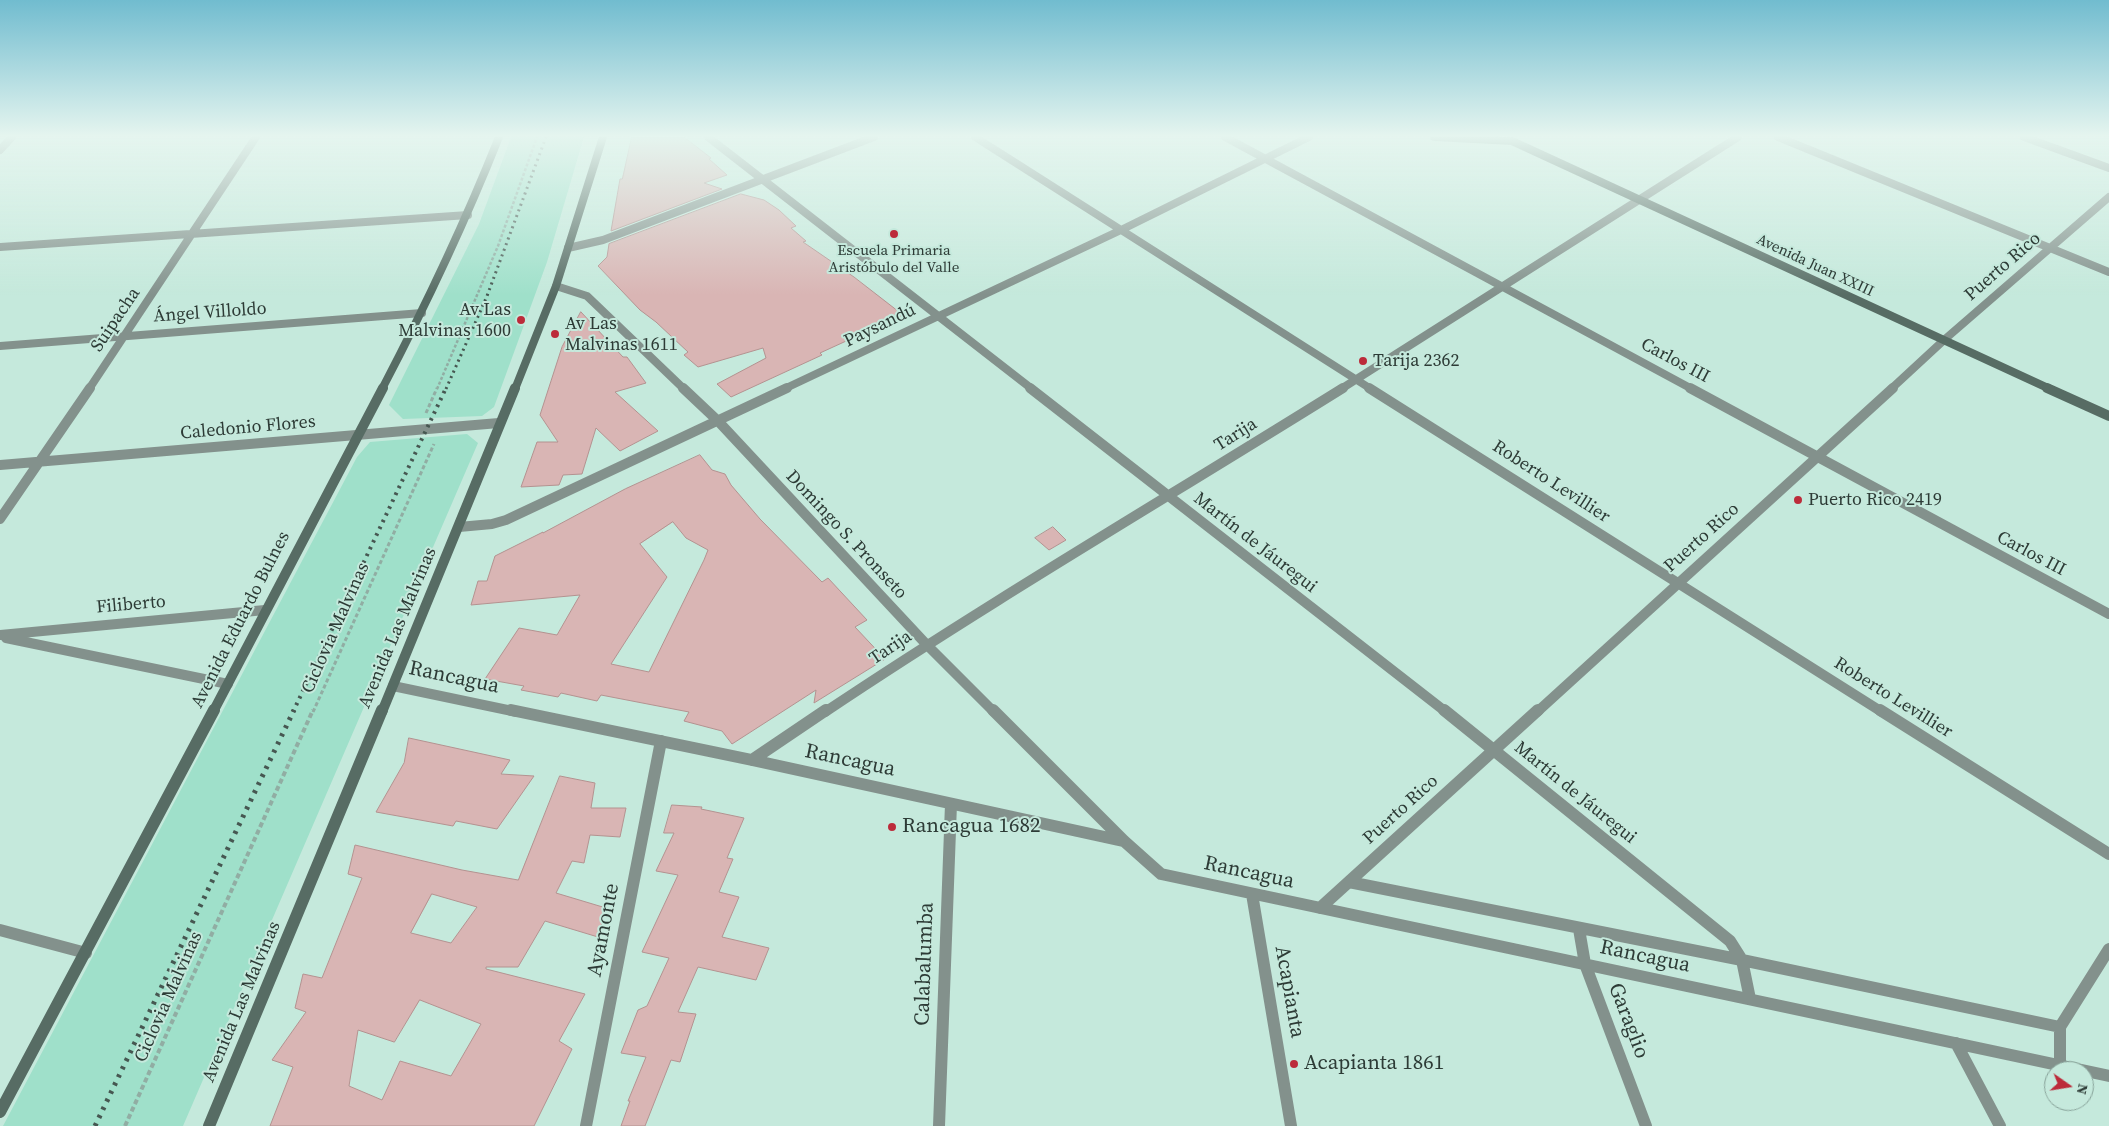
<!DOCTYPE html>
<html>
<head>
<meta charset="utf-8">
<style>
	body { margin:0 }
	#map { position:relative; width:2109px; height:1126px; overflow:hidden; background:#c5e9dc; font-family:"Source Serif 4",serif }
	canvas { display:block }
	.north { position:absolute; left:2044px; top:1061px; width:50px; height:50px; box-sizing:border-box; background:#c5e9dc; border:1px solid #88a39a; border-radius:50%; rotate:103deg; font-size:14px; font-weight:700; line-height:20px; text-align:center; color:#2d3b36 }
	.north::after { content:''; display:block; margin:auto; width:18px; height:22px; background:#bc2b3a; clip-path:polygon(50% 0,100% 100%,50% 72%,0 100%) }
</style>
</head>
<body>
<div id="map">
<canvas width="2109" height="1126"></canvas>
<div class="north">N</div>
</div>
<script>
const g = document.querySelector('canvas').getContext('2d');
g.lineJoin = 'round';
function paint(path, color) {
  g.fillStyle = color;
  g.fill(path, 'evenodd');
}
function stroke(path, color, width, dash) {
  g.strokeStyle = color;
  g.lineWidth = width;
  g.lineCap = dash ? 'butt' : 'round';
  g.setLineDash(dash || []);
  g.stroke(path);
}
function drawText(font, color, halo, rows, align = 'center') {
  g.font = font + ' "Source Serif 4",serif';
  g.lineWidth = 4;
  g.setLineDash([]);
  g.textBaseline = 'middle';
  g.strokeStyle = halo;
  g.fillStyle = color;
  for (const [text, x, y, turn = 0] of rows) {
    g.save();
    g.translate(x, y);
    g.rotate((+turn || 0) * Math.PI / 180);
    g.textAlign = isNaN(turn) ? turn : align;
    if (halo) g.strokeText(text, 0, 0);
    g.fillText(text, 0, 0);
    g.restore();
  }
}
paint(new Path2D(`
	M511,137H584L547,262L494,407L482,416L403,419L389,405L479,224Z
	M467,434L478,443L183,1126H3L357,457L370,442Z`), '#9fe0ca');
const building = new Path2D(`
	M632,137H684L711,158L709,159L727,175L704,183L722,189L611,231L620,179H622Z
	M741,194L764,200L779,210L796,226L791,228L806,241L803,242L854,277L903,315L820,353L822,355L731,397L717,384L766,358L763,348L698,367L684,355L688,352L656,322L640,310L598,266L607,257L609,244Z
	M581,312L623,357H627L646,383L615,392L658,431L620,451L596,428L582,474L563,475L559,485L521,487L537,442H558L540,415L562,347Z
	M700,455L712,470L725,474L731,485L760,519L822,582L828,578L867,620L855,627L885,659L814,703L816,690L732,744L722,731L684,721L689,712L601,695L597,701L561,693L558,697L521,690L524,686L485,679L519,628L557,635L580,595L471,605L478,581H487L495,556L543,532V533L625,489ZM673,522L686,538L708,550L704,560L649,672L611,664L667,577L640,544Z
	M1053,527L1066,540L1049,550L1035,538Z
	M409,738L510,760L501,774L534,776L497,829L456,821L453,826L376,812L404,763Z
	M560,776L595,783L591,808H626L620,837L590,835L584,863L572,861L556,893L606,908L598,937L545,921L518,967H486V969L585,994L559,1041L572,1049L534,1126H270L293,1067L272,1060L306,1012L295,1008L303,974L322,978L362,878L348,874L355,845L462,870L518,880ZM432,894L477,907L451,943L411,933ZM420,1000L481,1024L451,1076L400,1061L382,1100L349,1086L358,1030L394,1042Z
	M672,805L702,807L701,809L744,818L727,858L733,859L719,892L739,897L722,937L769,948L756,980L698,967L678,1012L696,1014L680,1062L671,1060L645,1126H621L630,1101H628L646,1057L621,1053L638,1010L647,1006L669,958L642,952L678,875L656,871L674,833H664Z`);
paint(building, '#d9b5b4');
stroke(building, '#b39290', 1);
stroke(new Path2D(`
	M437,389L498,246L537,137`), '#91ada3', 2.5, [3, 2]);
stroke(new Path2D(`
	M426,413L437,388
	M313,712L434,444`), '#91ada3', 3, [4, 2.5]);
stroke(new Path2D(`
	M125,1126L313,710`), '#91ada3', 4, [5, 3]);
stroke(new Path2D(`
	M708,137L1032,389
	M975,137L1371,389
	M1225,137L1692,389
	M1778,137L2109,272
	M2024,137L2109,168
	M0,150L12,137
	M0,247L468,215
	M568,248L603,240L874,137
	M556,286L587,296L684,389
	M0,346L422,313
	M89,389L256,137
	M784,389L1121,230L1309,137
	M1341,389L1738,137
	M1891,389L1944,340L2109,197`), '#83918c', 8);
stroke(new Path2D(`
	M683,388L718,421L926,644L994,712
	M1030,388L1446,712
	M1369,388L1882,712
	M1690,388L2109,614
	M0,465L499,423
	M0,519L90,388
	M459,527L492,524L506,520L787,388
	M0,635L265,610
	M6,638L228,684
	M393,686L517,712
	M825,712C994,599 1170,496 1343,388
	M1537,712L1893,388`), '#83918c', 10);
stroke(new Path2D(`
	M511,710L752,760L1123,841
	M993,710L1124,841L1161,874L2109,1076
	M1444,710L1730,941L1742,960L1750,999
	M1880,710L2109,854
	M752,760L826,710
	M1349,882L1742,960L2060,1027
	M1252,894L1291,1126
	M1320,908L1538,710
	M1579,929L1585,964L1646,1126
	M0,930L86,953
	M1956,1043L2000,1126
	M2060,1065V1027L2109,949
	M586,1126L661,741
	M939,1126L951,804`), '#83918c', 12);
stroke(new Path2D(`
	M1434,137L1512,141L2050,389
	M382,389C426,305 464,225 499,137
	M515,389L556,286L603,137`), '#576c64', 8);
stroke(new Path2D(`
	M2047,388L2109,416
	M213,712L383,388
	M382,712L515,388`), '#576c64', 10);
stroke(new Path2D(`
	M0,1112L214,710
	M209,1126L382,710`), '#576c64', 12);
stroke(new Path2D(`
	M446,389L487,296L546,137`), '#465751', 3, [2, 4]);
stroke(new Path2D(`
	M293,712L446,388`), '#465751', 4, [2.5, 5]);
stroke(new Path2D(`
	M95,1126L294,710`), '#465751', 5, [3, 6]);
const sky = g.createLinearGradient(0, 0, 0, 295);
sky.addColorStop(0, '#71bccf');
sky.addColorStop(0.46, '#e5f5ef');
sky.addColorStop(1, '#e5f5ef00');
g.fillStyle = sky;
g.fillRect(0, 0, 2109, 295);
for (const [x, y, r, color] of [
	[894,234,5,"#bc2b3a"],
	[521,320,5,"#bc2b3a"],
	[555,334,5,"#bc2b3a"],
	[1363,361,5,"#bc2b3a"],
	[1798,500,5,"#bc2b3a"],
	[892,827,5,"#bc2b3a"],
	[1294,1064,5,"#bc2b3a"]
]) {
  const dot = new Path2D();
  dot.arc(x, y, r, 0, 2 * Math.PI);
  g.fillStyle = color;
  g.fill(dot);
  stroke(dot, '#c5e9dc', 2);
}
drawText('15px', '#2d3b36', '#c5e9dc', [
	["Escuela Primaria",894,251],
	["Aristóbulo del Valle",894,268]
]);
drawText('15px', '#2d3b36', '#c5e9dc', [
	["Avenida Juan XXIII",1815,266,25]
]);
drawText('18px', '#2d3b36', '#c5e9dc', [
	["Puerto Rico",2003,267,-41],
	["Ángel Villoldo",210,313,-4],
	["Suipacha",116,320,-56],
	["Paysandú",880,326,-26],
	["Carlos III",1675,361,28],
	["Caledonio Flores",248,428,-5],
	["Tarija",1236,435,-32],
	["Roberto Levillier",1551,482,33],
	["Domingo S. Pronseto",846,535,47],
	["Puerto Rico",1702,538,-42],
	["Martín de Jáuregui",1255,543,38],
	["Carlos III",2031,554,28],
	["Filiberto",131,605,-5],
	["Avenida Eduardo Bulnes",241,620,-63],
	["Ciclovia Malvinas",336,628,-66],
	["Avenida Las Malvinas",398,628,-67],
	["Tarija",891,648,-34],
	["Roberto Levillier",1893,698,32],
	["Martín de Jáuregui",1575,793,39],
	["Puerto Rico",1401,810,-42],
	["Ciclovia Malvinas",169,997,-66],
	["Avenida Las Malvinas",242,1002,-67]
]);
drawText('18px', '#2d3b36', '#c5e9dc', [
	["Av Las",511,310,"right"],
	["Malvinas 1600",511,331,"right"],
	["Av Las",565,324],
	["Malvinas 1611",565,345],
	["Tarija 2362",1373,361],
	["Puerto Rico 2419",1808,500]
], 'left');
drawText('21px', '#2d3b36', '#c5e9dc', [
	["Rancagua",454,678,12],
	["Rancagua",850,761,12],
	["Rancagua",1249,873,12],
	["Ayamonte",604,930,-79],
	["Rancagua",1645,957,12],
	["Calabalumba",925,964,-88],
	["Acapianta",1289,992,80],
	["Garaglio",1628,1021,69]
]);
drawText('21px', '#2d3b36', '#c5e9dc', [
	["Rancagua 1682",902,827],
	["Acapianta 1861",1304,1064]
], 'left');
</script>
</body>
</html>
